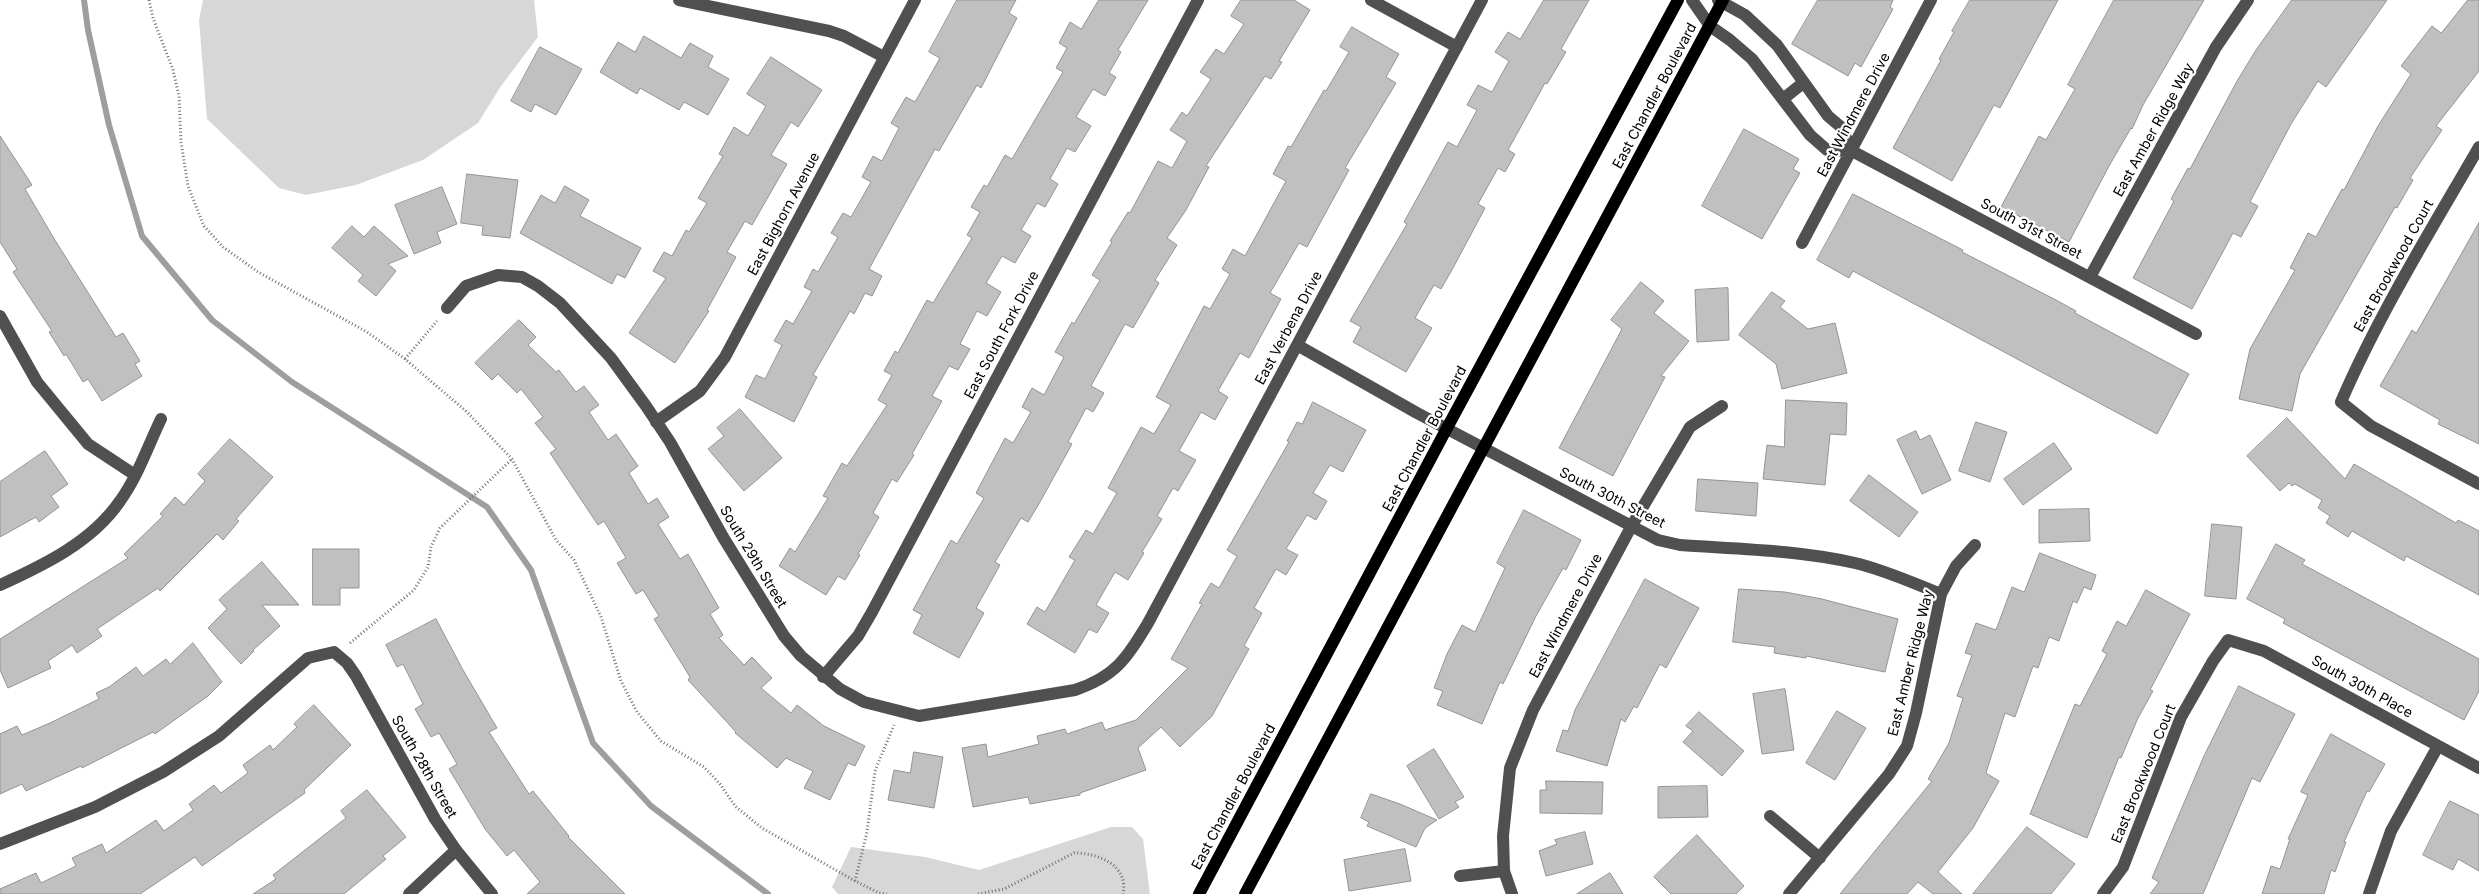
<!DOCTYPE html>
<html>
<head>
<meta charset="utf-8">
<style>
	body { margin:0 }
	canvas { display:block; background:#fff }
</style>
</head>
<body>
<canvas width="2479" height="894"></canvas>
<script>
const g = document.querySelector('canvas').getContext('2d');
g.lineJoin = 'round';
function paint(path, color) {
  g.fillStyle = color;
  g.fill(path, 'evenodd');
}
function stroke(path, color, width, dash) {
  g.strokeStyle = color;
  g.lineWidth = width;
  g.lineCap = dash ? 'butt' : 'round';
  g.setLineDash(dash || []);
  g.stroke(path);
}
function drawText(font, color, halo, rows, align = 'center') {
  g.font = font + ' Inter,sans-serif';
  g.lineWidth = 4.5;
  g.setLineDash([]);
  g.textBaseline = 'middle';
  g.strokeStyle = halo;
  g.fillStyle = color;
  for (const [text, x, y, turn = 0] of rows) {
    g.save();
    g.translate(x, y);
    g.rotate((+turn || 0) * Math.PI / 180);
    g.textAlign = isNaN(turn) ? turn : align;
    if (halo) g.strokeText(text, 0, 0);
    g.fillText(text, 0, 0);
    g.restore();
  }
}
paint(new Path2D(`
	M203,0H534L538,37L501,86L478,123L423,160L356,185L306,195L279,188L207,119L199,20Z
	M1111,827H1132L1143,839L1150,894H838L832,887L851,847L925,857L979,870Z`), '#d7d7d7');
stroke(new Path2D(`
	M84,0L88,30L109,125L142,236L212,320L292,382L487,507L531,570L593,743L651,806L768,894`), '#9e9e9e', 6);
const building = new Path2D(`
	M957,0H1016L1009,13L1017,18L981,88L977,85L939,151L935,149L869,269L882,276L872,296L865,293L854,314L850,311L813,375L817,377L794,422L745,397L756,375L765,379L782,345L774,341L786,320L793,324L812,291L804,287L813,269L818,272L838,237L831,233L843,213L851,217L871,182L862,177L873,156L882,161L899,128L891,123L906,97L915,102L940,58L929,52Z
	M1099,0H1148L1118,50L1121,52L1109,73L1116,77L1105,96L1093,89L1076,117L1091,126L1075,152L1067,148L1050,179L1058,184L1045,207L1037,203L1021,230L1031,236L1015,263L1002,256L986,283L1001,292L987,316L977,311L960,344L970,349L958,370L949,366L932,396L942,401L912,454L914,455L897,482L892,479L873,513L879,517L858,554L860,555L845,580L838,576L826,595L779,566L790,548L795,552L828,498L823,496L842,463L847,466L887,405L878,400L892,375L884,371L895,351L898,353L927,300L933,303L972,238L967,235L980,212L971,207L984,185L987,187L1005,155L1012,159L1063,72L1056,68L1067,48L1059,43L1070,22L1081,29Z
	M1241,0H1294L1310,10L1279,61L1282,62L1271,79L1265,76L1206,166L1209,167L1186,210L1167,238L1177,245L1155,280L1159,283L1133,328L1125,324L1091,386L1104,393L1093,412L1086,408L1068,442L1072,444L1040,502L1028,522L1021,518L995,562L1000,565L976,608L984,613L959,658L913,633L922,615L913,610L951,540L957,544L984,498L976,493L1005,438L1013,443L1031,412L1022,407L1032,388L1044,395L1064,357L1055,352L1072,322L1074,324L1100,280L1092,275L1112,242L1110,241L1128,212L1130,213L1158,161L1172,168L1187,141L1170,130L1182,112L1187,116L1211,79L1200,72L1216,49L1224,54L1244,24L1231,16Z
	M1544,0H1589L1561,49L1566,52L1547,84L1545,83L1508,150L1515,154L1505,172L1498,168L1478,204L1485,208L1453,268L1441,289L1434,285L1415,318L1432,328L1406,372L1353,342L1361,327L1350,321L1407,224L1404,222L1448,142L1457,147L1477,110L1467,105L1478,85L1492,92L1509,61L1495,52L1508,32L1520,39Z
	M1818,0H1893L1890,7L1893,9L1861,67L1855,63L1848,76L1792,44Z
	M1970,0H2058L2000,108L1994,105L1952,181L1893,148L1941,60L1939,59L1954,32L1952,31Z
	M2114,0H2204L2143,105L2132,129L2131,128L2109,166L2069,242L2001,207L2039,136L2046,140L2075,89L2068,85Z
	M2292,0H2387L2326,87L2318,81L2291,124L2250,202L2258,206L2241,237L2233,233L2192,309L2133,278L2174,201L2171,199L2188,168L2190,169L2237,81L2256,50Z
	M2468,0H2479V71L2436,126L2442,130L2410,178L2413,180L2397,208L2395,207L2300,374L2292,411L2239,399L2250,349L2295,270L2290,268L2308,233L2316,237L2342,189L2344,190L2378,126L2411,74L2401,66L2432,26L2441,33Z
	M1352,27L1399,54L1386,77L1396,83L1345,168L1349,170L1307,247L1299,243L1270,293L1281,299L1249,358L1240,353L1218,391L1228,397L1215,420L1201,412L1179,451L1196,460L1178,491L1173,488L1157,516L1162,519L1142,552L1144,553L1128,580L1115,572L1096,605L1109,613L1097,633L1089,629L1075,653L1027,624L1037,607L1045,612L1075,560L1069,557L1086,530L1093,534L1117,493L1108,488L1141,427L1154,434L1171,405L1156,397L1204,306L1210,309L1230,274L1222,269L1233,249L1245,256L1286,181L1273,174L1288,146L1291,147L1324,90L1326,91L1349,52L1340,47Z
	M644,36L681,58L690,43L713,56L708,67L729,79L708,115L684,102L679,110L640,88L637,94L600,72L618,42L635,52Z
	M540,47L582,69L556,115L535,104L531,112L511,101Z
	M771,57L822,90L798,127L791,122L771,155L787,164L752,225L745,221L727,252L736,257L707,310L709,311L675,363L629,333L666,278L653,271L664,252L672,256L686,230L689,232L707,203L698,198L723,156L719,154L734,127L748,136L766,106L747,94Z
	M1744,129L1799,159L1793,169L1800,173L1762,239L1702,206Z
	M0,136L32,185L25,189L53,237L116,337L123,333L140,361L135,364L142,376L102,401L88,379L83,382L66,354L64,356L49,332L52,331L13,272L17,269L0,242Z
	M467,174L518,180L510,238L482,235L483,226L461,223Z
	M565,186L589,200L580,216L641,248L625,278L617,274L612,284L520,233L541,195L555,203Z
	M442,187L457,224L437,232L441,243L414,254L395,205Z
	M1853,194L1963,250L1962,252L2056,300L2076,311L2075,313L2189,374L2157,434L1853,271L1849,278L1817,260Z
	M2479,223V444L2438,424L2440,420L2380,386L2412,330L2416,333Z
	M352,226L364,237L374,226L408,256L388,264L396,271L376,296L358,281L363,275L332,248Z
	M1641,282L1664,301L1654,313L1689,341L1661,376L1665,377L1613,476L1559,448L1622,329L1611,320Z
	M1728,288L1729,340L1697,342L1695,290Z
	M1772,292L1785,301L1780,307L1808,329L1835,323L1847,373L1782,389L1776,364L1739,335Z
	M519,320L536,337L528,345L556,372L559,370L576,392L584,386L599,405L589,412L608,440L616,434L638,466L629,473L648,504L657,498L669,517L658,524L680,559L688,554L719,608L710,614L723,635L719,638L744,665L752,657L772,678L761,688L791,713L797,705L824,726L865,746L855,766L848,763L830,800L804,788L813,771L786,758L777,768L735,733L736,732L688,680L690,677L654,619L659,616L643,590L636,594L617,563L626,558L604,521L598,525L550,453L556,449L535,423L543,417L521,389L517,393L498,374L492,380L475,363Z
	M1786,400L1847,403L1846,435L1830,434L1825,485L1763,479L1767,445L1784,447Z
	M1313,402L1366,430L1343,472L1330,465L1313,493L1327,501L1316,520L1307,515L1286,549L1298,555L1286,575L1276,569L1254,608L1262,613L1244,646L1249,649L1212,716L1180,747L1161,727L1138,748L1146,770L1080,793V795L1030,804L1028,797L973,807L962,748L986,744L988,757L1039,744L1037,736L1065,729L1067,734L1102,722L1105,730L1136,720L1188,668L1171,659L1202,604L1199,603L1211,583L1219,588L1237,556L1227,550L1289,442L1287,441L1297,422L1302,424Z
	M740,409L782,458L744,491L708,449L724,436L717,428Z
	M2287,418L2345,479L2354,464L2456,523L2458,520L2479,531V595L2406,556L2404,561L2352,531L2348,537L2326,523L2330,516L2318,508L2322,500L2295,484L2292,486L2289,483L2280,491L2247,456Z
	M1976,422L2007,432L1990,482L1959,471Z
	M1916,431L1920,440L1930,435L1951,480L1922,494L1897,440Z
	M230,439L273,477L236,519L239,521L223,540L217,534L160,591L158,588L97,629L102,636L77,653L72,645L48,661L51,668L8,688L0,670V639L128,558L124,554L163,516L160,514L175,497L184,505L205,481L198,474Z
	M2054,443L2072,469L2023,505L2004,479Z
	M45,451L68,484L51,496L59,507L39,522L36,517L0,537V482Z
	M1869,475L1918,512L1899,537L1850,501Z
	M1698,479L1758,483L1756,516L1696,511Z
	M2089,509L2090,541L2039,543V510Z
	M1524,510L1581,540L1566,570L1563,568L1536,616L1503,684L1500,682L1482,724L1437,705L1443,691L1434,688L1447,654L1462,625L1475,632L1505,568L1497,563Z
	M2212,524L2242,527L2236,599L2205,596Z
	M2276,544L2305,560L2302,564L2479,659V691L2464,720L2283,623L2285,619L2247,599Z
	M313,549H359V588H340V605H313Z
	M2040,553L2096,575L2091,590L2084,587L2077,603L2073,601L2059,641L2049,637L2038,668L2033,666L2015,717L2005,713L1986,773L1999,781L1973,828L1938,872L1962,894H1933L1918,882L1907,894H1840L1932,781L1928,779L1949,743L1963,698L1957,696L1972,655L1965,653L1976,623L1996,630L2012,587L2024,592Z
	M262,562L299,605H262L280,626L253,650L254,651L241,664L208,628L227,609L219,600Z
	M1645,579L1699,608L1666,668L1660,664L1637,708L1634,706L1625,722L1621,719L1607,766L1556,751L1563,730L1568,731L1575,710Z
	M1739,589L1785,592L1822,599L1898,619L1885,672L1806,656V658L1774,653L1775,647L1733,642Z
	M2146,590L2190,614L2150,690L2153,691L2138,718L2121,758L2119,757L2087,838L2030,814L2075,704L2080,706L2107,654L2102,651L2117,621L2126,626Z
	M436,619L463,670L497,728L489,732L529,794L533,791L569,836L568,837L625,894H527L540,882L514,850L507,856L485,829L449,769L457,764L439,733L431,737L415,709L423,704L403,664L397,667L386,645Z
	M193,643L222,682L208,696L155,734L153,732L82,768L81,766L26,791L22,784L0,794V734L17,726L22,735L50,723L99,699L96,693L109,687L136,667L143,676L166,659L170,664Z
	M2239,686L2295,714L2260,782L2252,778L2203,894H2150L2159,882L2152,878L2204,756Z
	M1785,689L1794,750L1762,754L1753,694Z
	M314,705L351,745L304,790L305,793L202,866L195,857L140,894H0V889L36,873L41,883L76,866L72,858L102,844L106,853L156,820L164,831L193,810L189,804L214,785L221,793L248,773L243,765L270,745L273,750L297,727L294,724Z
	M1837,711L1866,728L1835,780L1806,763Z
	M1699,712L1744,751L1722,776L1683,742L1693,731L1686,726Z
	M2331,734L2385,764L2369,792L2367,791L2344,842H2346L2335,872L2331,870L2324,894H2262L2271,866L2280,869L2290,839H2288L2308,795L2301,792Z
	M1434,749L1464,797L1455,802L1459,807L1439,819L1407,766Z
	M914,752L943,757L934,808L888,800L894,770L910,773Z
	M1546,781L1603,782L1602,814L1540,813V790H1546Z
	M1707,786L1708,817L1658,818V787Z
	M367,790L406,837L383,856L386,859L344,894H253L276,879L273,875L346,818L341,811Z
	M1371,794L1400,804L1437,820L1425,828L1416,847L1367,826L1369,822L1361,818Z
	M2450,801L2479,815V871L2458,859L2453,870L2423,855Z
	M2027,827L2075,864L2051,894H1973Z
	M1585,832L1593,864L1546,876L1539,851L1557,844L1555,840Z
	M1697,835L1744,886L1736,894H1671L1654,877Z
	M1405,849L1411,881L1349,891L1344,860Z
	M1610,873L1623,894H1577Z`);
paint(building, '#c0c0c0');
stroke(building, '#949494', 1);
stroke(new Path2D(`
	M149,0L153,18L173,70L179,96L181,142L188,186L204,226L223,247L258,272L367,332L405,359L467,412L512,459L556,540L574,560L601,617L621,681L637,712L661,741L704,767L720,784L735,806L762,828L855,881L879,893L887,894
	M405,359L437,321
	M350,643L414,590L428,567L431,547L440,528L512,459
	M855,881L867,832L875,771L894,725
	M978,894L1004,889L1074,853C1098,853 1129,865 1123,894`), '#727272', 3, [1, 2.5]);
stroke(new Path2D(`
	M679,0L829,31L844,36L884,57
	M1371,0L1457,47
	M1692,0L1710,26L1730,40L1752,59L1810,135L1827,150L1852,151L2196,334
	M1718,0L1745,15L1777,45L1828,116L1841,127L1852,151
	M1783,99L1803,83
	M2479,147C2431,230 2379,314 2341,402L2371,426L2479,484
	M1802,243L1931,0
	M2090,277L2216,47L2248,0
	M447,308L466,286L498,275L522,277L538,286L560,303L611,358L646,406L670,442L723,537L784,636L801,656L840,689L864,702L919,716L1075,690C1116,676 1126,659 1148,623L1482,0
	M0,316L37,382L88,444L135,475
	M1297,345L1417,413L1658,540L1680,545C1738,549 1798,550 1855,563C1885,570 1913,583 1941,594
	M656,422L700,391L725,357L915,0
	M0,585C44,565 92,542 120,501C138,476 148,446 161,419
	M823,677L858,636L872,612L1198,0
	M1770,816L1820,858
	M0,844L95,807L163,772L219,736L308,658L334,652L347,663L356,676L435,819L456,850L492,894
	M1460,876L1504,871
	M409,894L456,850
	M1512,894L1504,871L1503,836L1510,768L1533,710L1631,527L1690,427L1722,406
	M1789,894L1889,774L1907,746L1916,713L1941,594L1956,566L1975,545
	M2103,894L2123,867L2181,717L2213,661L2228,640L2264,651L2479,768
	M2369,894L2391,831L2438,746`), '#505050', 12);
stroke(new Path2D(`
	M1199,894L1447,428L1678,0
	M1245,894C1404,596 1564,298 1723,0`), '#000', 12);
drawText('14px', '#000', '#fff', [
	["East Chandler Boulevard",1655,96,-62],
	["East Windmere Drive",1854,115,-62],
	["East Amber Ridge Way",2154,130,-61],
	["East Bighorn Avenue",784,214,-62],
	["South 31st Street",2031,229,28],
	["East Brookwood Court",2394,266,-61],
	["East Verbena Drive",1289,328,-62],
	["East South Fork Drive",1002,335,-62],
	["East Chandler Boulevard",1425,439,-62],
	["South 30th Street",1612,498,27],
	["South 29th Street",753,557,59],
	["East Windmere Drive",1566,616,-62],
	["East Amber Ridge Way",1911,663,-76],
	["South 30th Place",2362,687,29],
	["South 28th Street",424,767,60],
	["East Brookwood Court",2144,774,-68],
	["East Chandler Boulevard",1234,797,-62]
]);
</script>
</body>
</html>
